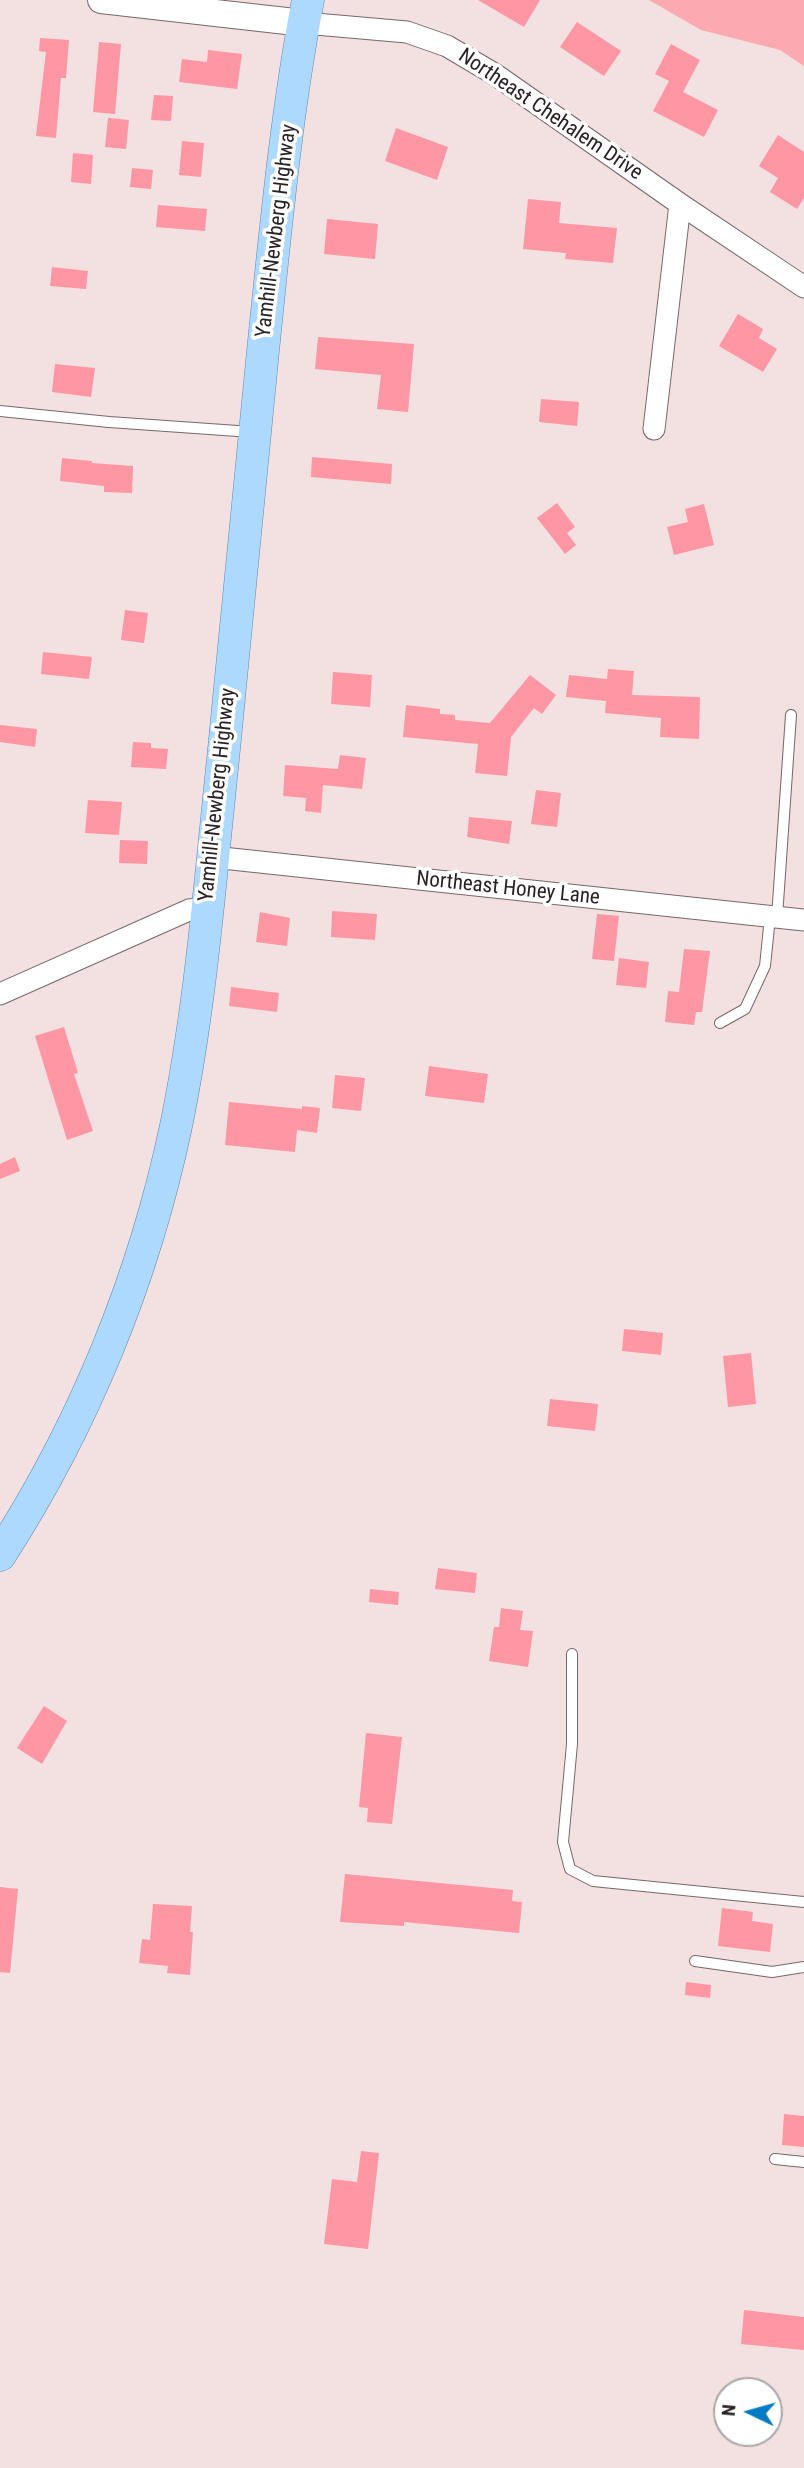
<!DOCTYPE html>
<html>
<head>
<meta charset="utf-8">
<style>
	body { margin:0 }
	#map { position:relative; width:804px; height:2468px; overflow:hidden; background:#f3e0e1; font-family:"Roboto Condensed",sans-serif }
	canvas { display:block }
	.north { position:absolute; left:713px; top:2377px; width:70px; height:70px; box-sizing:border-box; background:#fff; border:2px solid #a9a7a7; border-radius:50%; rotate:275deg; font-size:19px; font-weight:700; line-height:28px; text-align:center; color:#292222 }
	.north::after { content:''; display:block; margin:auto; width:24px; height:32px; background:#007bc4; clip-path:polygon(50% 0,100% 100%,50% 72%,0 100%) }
</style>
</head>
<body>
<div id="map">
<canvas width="804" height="2468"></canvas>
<div class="north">N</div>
</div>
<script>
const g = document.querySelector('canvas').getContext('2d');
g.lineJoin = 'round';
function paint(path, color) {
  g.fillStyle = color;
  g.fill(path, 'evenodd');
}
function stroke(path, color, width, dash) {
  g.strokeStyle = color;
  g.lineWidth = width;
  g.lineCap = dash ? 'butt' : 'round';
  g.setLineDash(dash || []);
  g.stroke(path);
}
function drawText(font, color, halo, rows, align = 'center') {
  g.font = font + ' "Roboto Condensed",sans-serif';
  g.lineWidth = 7;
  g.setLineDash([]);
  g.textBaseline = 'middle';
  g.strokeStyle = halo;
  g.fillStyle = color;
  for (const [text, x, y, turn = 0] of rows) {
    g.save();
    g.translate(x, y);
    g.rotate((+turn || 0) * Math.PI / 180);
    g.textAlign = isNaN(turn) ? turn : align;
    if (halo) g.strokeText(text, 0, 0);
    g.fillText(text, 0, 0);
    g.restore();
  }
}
paint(new Path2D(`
	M649,0H804V66L780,50L701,30Z`), '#fca9b2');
paint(new Path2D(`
	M478,0H540L524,27Z
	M577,22L621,51L604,76L560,47Z
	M40,38L69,40L66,78H61L56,138L36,136L46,52L39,51Z
	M99,42L121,44L115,114L93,112Z
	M671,44L700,60L683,92L718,110L704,137L653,111L669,81L655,74Z
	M208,50L242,54L237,89L179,82L182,59L207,62Z
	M154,95L173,96L171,121L151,120Z
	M108,118L129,120L126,149L105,147Z
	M396,128L448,147L437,180L385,161Z
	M778,135L804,152V198L797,209L770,192L778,178L759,166Z
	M182,141L204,143L201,177L179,175Z
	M73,153L93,155L91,184L71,182Z
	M132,168L153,170L151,189L130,187Z
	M528,199L561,202L559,223L617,228L613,263L565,259L566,253L523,249Z
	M158,205L207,209L205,231L156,227Z
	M327,219L378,224L375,259L324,254Z
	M52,267L88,271L86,289L50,286Z
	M738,314L763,329L759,338L777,349L763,372L719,346Z
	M318,337L414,344L408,412L377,409L381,375L315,369Z
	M55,364L95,368L91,397L52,392Z
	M541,399L579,402L577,426L539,422Z
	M312,457L392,464L391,484L311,477Z
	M62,458L92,461V463L133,466L132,493L104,492V486L60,481Z
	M557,503L575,527L567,533L576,545L565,554L537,518Z
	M704,504L714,545L674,555L667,527L688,522L685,509Z
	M125,610L148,613L144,643L121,640Z
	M43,652L92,657L89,679L41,674Z
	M608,669L634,671L632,695L700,697L699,739L660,737L661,718L605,713L606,701L566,697L569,675L607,679Z
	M333,672L372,675L370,707L331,704Z
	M530,675L556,695L542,714L534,708L511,737L507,776L475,773L478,744L403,737L406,705L440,709V714L455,715V720L490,723Z
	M0,725L37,729L35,747L0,742Z
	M133,742L151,743V748L168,749L166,769L131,767Z
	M340,755L366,758L362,789L323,785L321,813L305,811L306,798L283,796L285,765L338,769Z
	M536,790L561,793L557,827L531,824Z
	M88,800L122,802L119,835L85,833Z
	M469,817L512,821L509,844L467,837Z
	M120,840L148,841L147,864L119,863Z
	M332,911L377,914L375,940L331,937Z
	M260,912L290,918L287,946L256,942Z
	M597,914L619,916L614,961L592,959Z
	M684,949L710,951L702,1012H696L694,1025L665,1022L668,991L679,992Z
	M619,958L649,962L646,988L616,985Z
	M231,987L279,993L277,1012L229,1006Z
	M64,1027L78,1073L74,1074L93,1131L67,1140L35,1036Z
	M429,1066L488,1074L484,1103L425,1096Z
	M335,1075L365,1078L361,1111L332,1108Z
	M229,1102L302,1109V1106L320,1108L317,1133L297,1130L295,1152L225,1145Z
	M15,1157L20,1171L0,1179V1164Z
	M624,1329L663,1333L661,1355L622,1351Z
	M751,1353L756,1404L728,1407L723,1356Z
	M550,1399L598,1404L595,1431L547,1426Z
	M438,1568L477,1573L475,1593L435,1589Z
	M370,1589L399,1592L398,1605L369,1602Z
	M501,1608L523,1611L520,1630L533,1631L528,1667L489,1661L494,1627H499Z
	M44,1706L67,1721L42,1764L17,1748Z
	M366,1733L402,1737L392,1824L367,1822L368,1808L359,1807Z
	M345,1874L513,1890L512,1901L522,1902L519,1933L404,1922V1926L340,1922Z
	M0,1887L18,1889L10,1973L0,1972Z
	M153,1904L192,1906L190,1932H193L190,1975L167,1973L168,1966L139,1963L142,1939L150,1940Z
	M722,1908L753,1912L752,1921L773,1924L770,1952L718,1946Z
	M686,1982L711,1985L710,1998L685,1995Z
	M784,2114L804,2116V2147L782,2145Z
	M361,2151L379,2153L368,2249L324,2244L332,2179L357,2182Z
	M744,2310L804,2317V2350L741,2344Z`), '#fe96a3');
const service = new Path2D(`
	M0,411L109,422L252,432
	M777,917L791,715
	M720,1023L745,1009L765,966L770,917
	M572,1654V1744L563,1842L570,1869L593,1881L804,1902
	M695,1961L772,1972L804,1967
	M775,2159L804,2162`);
const minor = new Path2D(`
	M304,23L407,32L447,46L496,75L680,204L804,287
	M654,429L680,204
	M213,857L804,920
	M0,994L189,910L207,908`);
const tertiary = new Path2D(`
	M101,0L304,23`);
const primary = new Path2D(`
	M0,1555C84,1425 144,1278 176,1126C201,1005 210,881 223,759C236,623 250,487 263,351C275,234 286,115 308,0`);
stroke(service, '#786769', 12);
stroke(minor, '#786769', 23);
stroke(tertiary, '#786769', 28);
stroke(primary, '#5c89b0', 33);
stroke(service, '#fff', 10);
stroke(minor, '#fff', 21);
stroke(tertiary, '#fff', 26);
stroke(primary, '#add9fe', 32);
drawText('21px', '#292222', '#fff', [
	["Northeast Chehalem Drive",550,115,34],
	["Yamhill-Newberg Highway",277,231,-83],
	["Yamhill-Newberg Highway",218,795,-84],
	["Northeast Honey Lane",508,889,6]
]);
</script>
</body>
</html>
